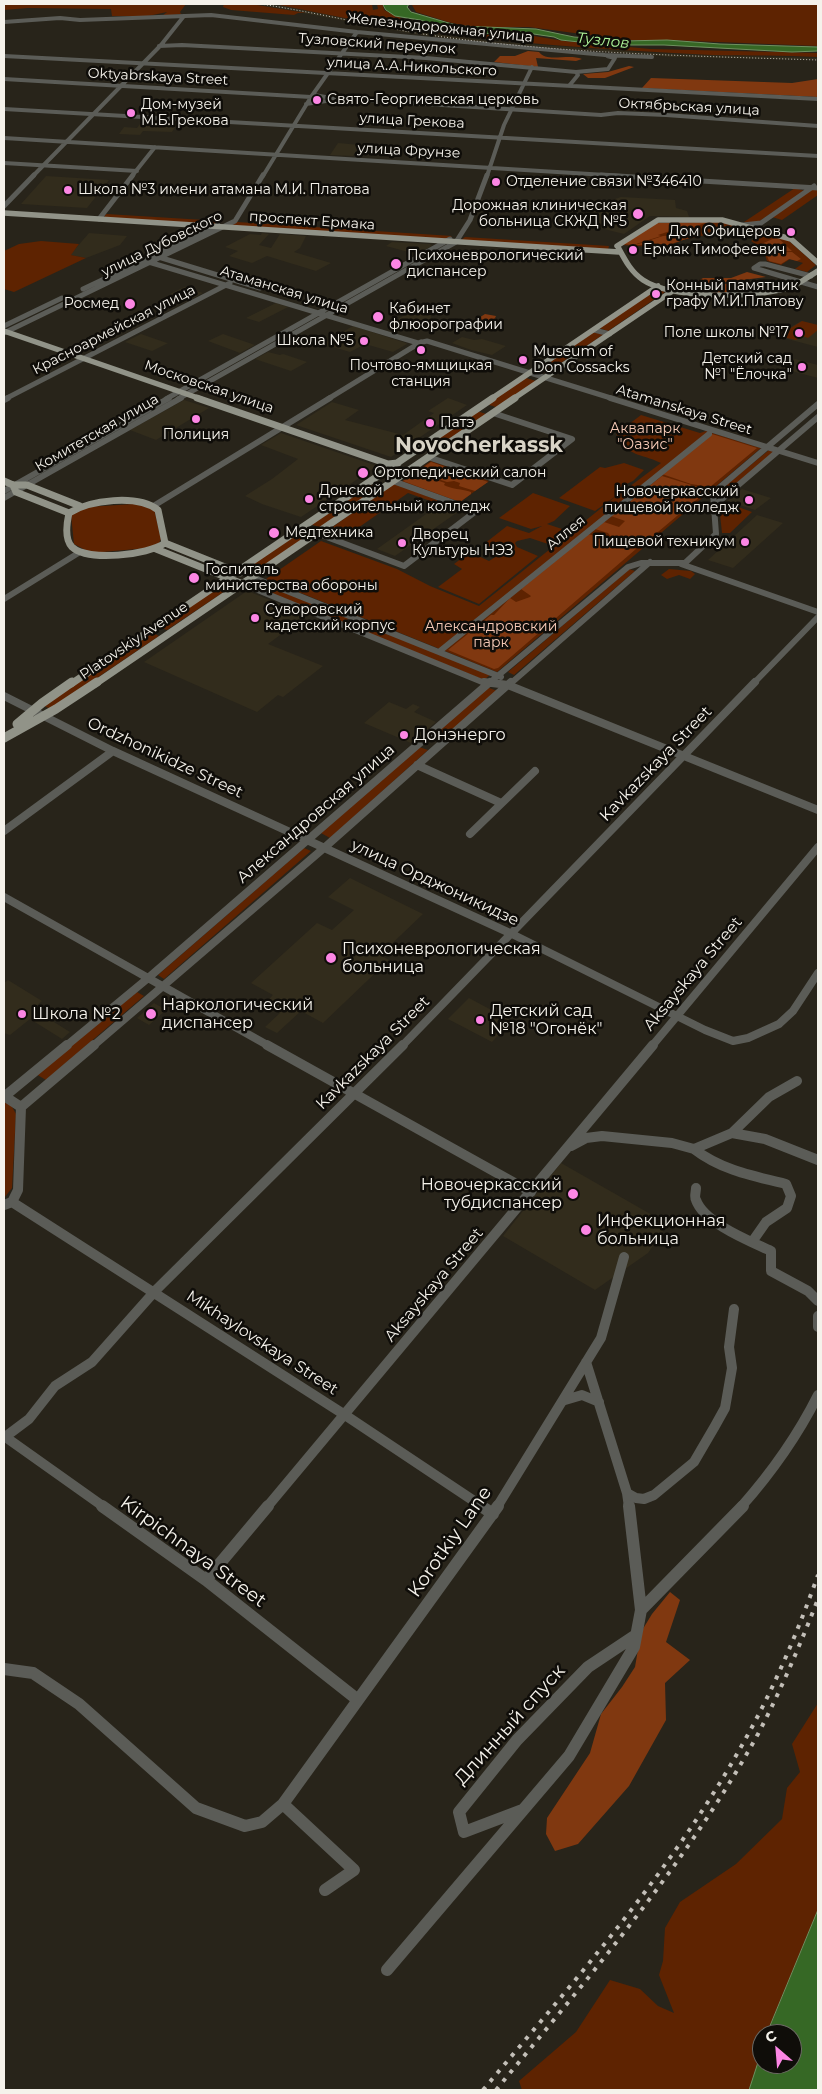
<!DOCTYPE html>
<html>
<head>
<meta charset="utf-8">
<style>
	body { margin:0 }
	#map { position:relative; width:822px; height:2094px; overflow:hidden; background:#28241a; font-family:Montserrat,sans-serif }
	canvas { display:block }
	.frame { position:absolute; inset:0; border:5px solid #f5f2eb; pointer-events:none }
	.north { position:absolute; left:752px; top:2024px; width:50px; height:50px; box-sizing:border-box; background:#0f0d09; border:1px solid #6b6963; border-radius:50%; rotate:333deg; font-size:14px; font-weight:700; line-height:20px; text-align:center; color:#f5f2eb }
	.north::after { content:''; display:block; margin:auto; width:18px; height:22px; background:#fc86e4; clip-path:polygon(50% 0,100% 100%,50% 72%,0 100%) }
</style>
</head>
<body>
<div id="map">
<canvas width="822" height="2094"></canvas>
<div class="frame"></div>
<div class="north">С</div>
</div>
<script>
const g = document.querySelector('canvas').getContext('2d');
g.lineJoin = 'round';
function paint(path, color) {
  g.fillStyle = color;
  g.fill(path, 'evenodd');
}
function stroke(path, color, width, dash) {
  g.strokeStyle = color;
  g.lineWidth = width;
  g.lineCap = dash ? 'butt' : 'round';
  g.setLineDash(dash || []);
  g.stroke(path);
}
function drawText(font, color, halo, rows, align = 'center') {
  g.font = font + ' Montserrat,sans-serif';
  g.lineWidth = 5;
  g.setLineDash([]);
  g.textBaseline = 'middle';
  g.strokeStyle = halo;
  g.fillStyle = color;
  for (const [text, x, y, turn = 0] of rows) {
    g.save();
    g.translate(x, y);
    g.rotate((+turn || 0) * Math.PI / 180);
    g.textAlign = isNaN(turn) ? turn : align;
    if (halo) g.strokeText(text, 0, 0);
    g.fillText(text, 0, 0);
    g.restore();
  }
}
paint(new Path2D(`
	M255,4L286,6L401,30L495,42L671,54L818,58V60L672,57L477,42L415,34Z
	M143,120L175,122L174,124H177L172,132L143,131L140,135L119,134L124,127L137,128Z
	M338,143L360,145L353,156L330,155Z
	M46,176L109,180L87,208L21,204Z
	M621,197L675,200L676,208L687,211L689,217L650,216L624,234L592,226L588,212L597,205Z
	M89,233L127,236L120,245L86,258L70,255Z
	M262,233L269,234L259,245L271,248L280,234L306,236L300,248L294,252L331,263L316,271L267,256L252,263L229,256L238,251L225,247L250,234L261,235Z
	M392,242L430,244L432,246L416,254L386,246Z
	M184,287L203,293L189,300L170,294Z
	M276,303L288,307L259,322L246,318Z
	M417,308L430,312L432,321L413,332L388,325Z
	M801,321L818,325V347L776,336Z
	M353,326L406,343L407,344L393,352L365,344L350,352L322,344Z
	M141,334L167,343H168L152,351L125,342Z
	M223,334L255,345L240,353L208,341Z
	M462,337L474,340L482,339L506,346L492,355L471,350L452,343Z
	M268,352L280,355L283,354L307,362L291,371L255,359Z
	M795,359L818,365V378L784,369Z
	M448,398L467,405L391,457L296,425L332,402L359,410L345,420L403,435L434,413L428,411Z
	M184,400L209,408L156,440L130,430Z
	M281,433L377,466L301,517L262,504L245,496L272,479L298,459L261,445Z
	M742,489L771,498L755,510L727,501Z
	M443,502L462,509L395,556L377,549Z
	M757,515L783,523L733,568L708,560Z
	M250,592L307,615L268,644L323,666L283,697L278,695L257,712L144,662L244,593Z
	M389,702L406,709L413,704L420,707L414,712L436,722L411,743L364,723Z
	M350,878L423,914L380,955L389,960L323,1023L301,1011L277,1033L265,1027L280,1013L264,1004L273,995L251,983L317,923L332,930L354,910L328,897Z
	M8,980L42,1001L33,1009L70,1032L62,1039L30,1019L10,1035L4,1033V983Z
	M469,998L512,1021L492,1042L448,1019Z
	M154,1003L166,1010L149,1025L137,1018Z
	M561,1163L668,1224L648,1253L595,1290L503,1236Z`), '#322c1c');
paint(new Path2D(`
	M4,4H186L180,12L181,14L162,16L167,12L148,16H112L111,9L28,8L4,10Z
	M224,4H251L306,13H298L294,15L231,10L223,7Z
	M274,4H372L373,10L378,9L377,4H383L384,10L405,20L385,26Z
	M414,4H818V46L668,40H627L529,27H470L448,22L416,12L412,5Z
	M421,22L452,32L476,35L522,34L564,41L650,49L818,53V57C783,55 748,56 712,55C608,50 503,43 399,28L408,23Z
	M795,188L805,191L758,222H744Z
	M814,188L818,189V195L782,220L772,217Z
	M106,214L221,221L211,226L103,219Z
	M716,221L742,227L727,235H705L683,240L669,245L651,247L622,245L637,234Z
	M237,222L452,236L444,241L229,227Z
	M765,233L789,241L816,265L807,272L795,269L803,263L790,259L781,265L767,261L763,249L751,241Z
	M465,237L609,246L608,250L460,241Z
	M41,241L79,244L71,255L86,258L14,292L4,289V251L19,244Z
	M656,289L665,292L608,331L599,328Z
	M802,321L818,325V330L808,338L802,336L796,340L778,336Z
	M595,331L604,334L546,373L538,370Z
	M526,378L536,381L496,407L486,404Z
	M477,411L486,414L431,451L422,448Z
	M641,415L700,433L706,431L761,448L497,672L266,579L321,541L397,569L430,586L479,606L620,493L595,511L559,498L600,467L605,468L624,463L644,470L633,481L618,488L625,490L661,463C638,452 631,459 616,434Z
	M769,450L774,452L721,496L715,494Z
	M431,461L489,481L460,502L401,482Z
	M394,483L437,500L436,503L408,493L345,537L327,531Z
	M368,484L379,488L322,528L310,524Z
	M533,493L570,506L554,521L547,524L568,531L551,545L530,538L517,541L515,543L517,547L538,556L479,604L438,587L462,569L454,564L470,552L489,561L500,554L490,550L484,544L507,526L529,533L542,526L531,529L499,518Z
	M724,502L752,512L730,533H722L719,505Z
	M134,504L154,509L161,539L159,543L148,548L91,553L74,544L71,515L87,507Z
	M298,530L311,535L256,573L243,568Z
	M629,569L635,571L514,675L508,672Z
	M669,569L691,571L695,574L690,579L679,575L667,579L661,575Z
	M226,582L234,585L167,630L159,627Z
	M260,582L349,618L343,623L254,586Z
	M373,628L491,674L484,680L368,633Z
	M151,632L159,636L51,709L42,705Z
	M487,687L497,691L444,737L435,732Z
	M419,747L428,750L330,838L321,833Z
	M304,848L311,851L164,979L158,975Z
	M137,992L144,996L46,1080L36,1074Z
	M4,1101L11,1105L16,1114L12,1188L4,1198Z
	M818,1703V1910L767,2034H762V2050L749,2090H522L519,2081L576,2032L610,1980L640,1989L658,2006L674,2013L659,1975L663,1961L665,1928L680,1902L736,1864L782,1819L787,1788L800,1772L792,1744Z`), '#5e2301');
paint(new Path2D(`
	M528,51L539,52C547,63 568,53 582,59L576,61L536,58L538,67L494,62L500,56H515Z
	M629,66L634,67L605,78H588L583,74L608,72Z
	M651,78L792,83L818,79V97L642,88Z
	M709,222L677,232L673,230L658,235L661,236L633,245L624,244L655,223Z
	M676,235L689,238L668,245H635L663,236Z
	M777,237L792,251L766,252L759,245Z
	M792,252L801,259L797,261L789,259L781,264L769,261L766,253Z
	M747,272L766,277L688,287L703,278H731Z
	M733,283H777L786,286L782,288L703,294L682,290L686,288Z
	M485,314L496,316L495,318L497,320L495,324L490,325L484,322L481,323L480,327H474L468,325Z
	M712,434L757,448L710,487L691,484L662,474Z
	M431,462L488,482L475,491L459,486L460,483L454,481L447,482L429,476L432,473L421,469Z
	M411,476L423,480L427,477L445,483L444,485C450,489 463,489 471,492V494L460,502L403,481Z
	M662,476L708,490L640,547L611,537L608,533L595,529L604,522L619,527L625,521L611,516Z
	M588,534C605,539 620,542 636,549L498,668L494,669L448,650L491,615H494L510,598L516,602L530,597L531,596L521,589Z
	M670,1592L680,1600L666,1642L690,1660L665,1683L666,1720L629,1786L578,1844L555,1851L546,1834L547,1818L590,1753L601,1714L622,1687L635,1667L641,1632L652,1614Z`), '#803810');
const water = new Path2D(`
	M383,4H409L407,7L411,12L459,26L536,29L574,37L623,41L667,40L720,44L818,47V51L792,52L664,45H606L561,40L554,37L520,32L476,34L456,31L420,20L395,16L386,10Z
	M818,1910V2090H749L762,2050V2064H792V2034H767Z`);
paint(water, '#366825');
stroke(water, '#6f9160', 1);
stroke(new Path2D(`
	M4,22L60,18L80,20L211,15L357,32L605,55L652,57
	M159,46L182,45L426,58L576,72L578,75L569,86
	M4,56L818,99
	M576,72L608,69L615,58L607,56
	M4,79L311,97
	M314,95L331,98L601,115L618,113L666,115L818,126
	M306,104L326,101L331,98
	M4,109L818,156
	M4,138L622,176
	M4,163L137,171
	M33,176L161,45L184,16
	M132,176L155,147
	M263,176L311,97L357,32
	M487,176L504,125L532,67`), '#5b5c57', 4);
stroke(new Path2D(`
	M601,175L818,188
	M4,206L34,175
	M99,219L133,175
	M743,225L761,223L814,186
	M741,233L750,234L745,236Z
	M152,255L260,288
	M142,260L418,343L427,341L614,399
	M811,276L765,264H760L754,268L818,287
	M83,289L218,225
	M4,326L62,298
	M594,330L610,334
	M4,333L235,221L263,175
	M5,399L230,283
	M166,399L450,239
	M178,399L456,242L470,220L487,175
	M328,399L421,342`), '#5b5c57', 5);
stroke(new Path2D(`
	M610,398L818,463
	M4,400L8,398
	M428,457L512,485L572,439L493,413
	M393,481L476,511
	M4,491L169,398
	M4,498L181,398
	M155,505L330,398
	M715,505L818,417
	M316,533L404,566L476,511
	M681,564L818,612
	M252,577L501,677
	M243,584L487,684
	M4,599L80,552
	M440,651L709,434
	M488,684L628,567L641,563H685L716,534L713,493L818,404
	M510,684L650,562
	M753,684L818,617`), '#5b5c57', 6);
stroke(new Path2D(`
	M484,682L508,685L818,810
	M4,696L113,751L512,934L705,1030L733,1041L748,1038L779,1024L793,1011L818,973
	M417,765L501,803
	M4,831L113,751
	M470,834L535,771
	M4,897L269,1046
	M66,1046L147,979L490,682
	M93,1046L324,848L511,682
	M402,1046L755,682
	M652,1046L818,847`), '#5b5c57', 8);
stroke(new Path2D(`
	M267,1045L531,1192
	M4,1096L21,1107
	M5,1096L67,1045
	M21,1107L94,1045
	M732,1133L769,1097L797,1081
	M571,1146L586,1138L602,1136L672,1143L694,1149L732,1133L765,1139L818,1160
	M694,1149C721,1170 753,1176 786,1184L791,1196L787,1208L766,1222L752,1242
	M696,1188C696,1192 694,1197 696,1200C704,1223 750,1241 771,1251V1271L808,1291L818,1301
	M12,1202L345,1415L483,1507
	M4,1205L12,1202L18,1190L21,1107
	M818,1316V1327
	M586,1362L627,1493L629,1507
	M565,1400L582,1395L599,1402
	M4,1436L104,1507
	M5,1437L29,1419L55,1386L92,1362L155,1291L403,1045
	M627,1493L636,1498L644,1499L654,1495L694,1462L715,1426L725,1408L732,1368L729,1347L734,1309
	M267,1507L653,1045
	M497,1507L601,1338L624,1257
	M741,1507C772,1472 797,1437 818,1395`), '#5b5c57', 10);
stroke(new Path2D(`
	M102,1506L206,1580L358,1700
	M481,1506L493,1514
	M206,1580L268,1506
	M641,1610L743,1506
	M4,1669L33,1673L79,1704L196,1808L245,1826L262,1822L283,1804L498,1506
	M283,1804L354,1870L325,1890
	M522,1810L464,1832L459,1812L517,1740L588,1667L636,1635
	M387,1970L569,1756L634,1647L641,1610L629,1506`), '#5b5c57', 12);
stroke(new Path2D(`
	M4,213L619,252
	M617,246L658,220H722L791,239L818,263
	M618,247C625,260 631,272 643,280C671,299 756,298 788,288C798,285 809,276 818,271
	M4,331L201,399
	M491,399L658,286
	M513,399L674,290`), '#919388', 5.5);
stroke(new Path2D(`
	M197,398L388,464L398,463
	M4,481L13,485H27L80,506
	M13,485L16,492L69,513
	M69,513C67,522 64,539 72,547C88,562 148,555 165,543
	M69,513C90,500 137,494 158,510L165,543
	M165,543L240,573
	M156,549L243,584
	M71,684L493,398
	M95,684L515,398`), '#919388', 7);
stroke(new Path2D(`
	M17,724L42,703L72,682
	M4,738L56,709L97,682`), '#919388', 9);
stroke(new Path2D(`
	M261,4C325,14 387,30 451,38C573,54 696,56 818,60`), '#c3bfb8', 1, [1, 2]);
stroke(new Path2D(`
	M483,2090C577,1978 675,1867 746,1738C775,1686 798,1631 818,1575
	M496,2090C589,1977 687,1863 758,1734C781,1690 800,1645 818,1599`), '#c3bfb8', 4, [4, 7]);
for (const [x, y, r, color] of [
	[317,100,5,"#fc86e4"],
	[131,113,5,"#fc86e4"],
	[496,182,5,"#fc86e4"],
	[68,190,5,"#fc86e4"],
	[638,214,6,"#fc86e4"],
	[791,232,5,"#fc86e4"],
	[633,250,5,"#fc86e4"],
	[396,264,6,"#fc86e4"],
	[656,294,5,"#fc86e4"],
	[130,304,6,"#fc86e4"],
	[378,317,6,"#fc86e4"],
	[799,333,5,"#fc86e4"],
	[364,341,5,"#fc86e4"],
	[421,350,5,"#fc86e4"],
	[523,360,5,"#fc86e4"],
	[802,367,5,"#fc86e4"],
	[196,419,5,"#fc86e4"],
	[430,423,5,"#fc86e4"],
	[363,473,6,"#fc86e4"],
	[309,499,5,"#fc86e4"],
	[749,500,5,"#fc86e4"],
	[274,533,6,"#fc86e4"],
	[745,542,5,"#fc86e4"],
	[402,543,5,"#fc86e4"],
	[194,578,6,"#fc86e4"],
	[255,618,5,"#fc86e4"],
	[404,735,5,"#fc86e4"],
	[331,958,6,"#fc86e4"],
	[22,1014,5,"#fc86e4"],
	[151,1014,6,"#fc86e4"],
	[480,1020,5,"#fc86e4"],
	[573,1194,6,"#fc86e4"],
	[586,1230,6,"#fc86e4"]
]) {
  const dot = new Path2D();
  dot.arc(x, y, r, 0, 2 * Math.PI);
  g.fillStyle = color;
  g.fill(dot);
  stroke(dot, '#0f0d09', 2);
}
drawText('14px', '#f5f2eb', '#0f0d09', [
	["Железнодорожная улица",440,28,6],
	["Тузловский переулок",377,44,4],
	["улица А.А.Никольского",412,67,3],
	["Oktyabrskaya Street",158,77,3],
	["Октябрьская улица",689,107,3],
	["улица Грекова",412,121,3],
	["улица Фрунзе",409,151,3],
	["проспект Ермака",312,221,4],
	["улица Дубовского",162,244,-26],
	["Атаманская улица",284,290,17],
	["Красноармейская улица",114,330,-27],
	["Московская улица",209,387,19],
	["Atamanskaya Street",684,410,17],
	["Комитетская улица",97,433,-30],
	["Аллея",566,533,-39],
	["Platovskiy Avenue",134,641,-34]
]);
drawText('14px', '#f5f2eb', '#0f0d09', [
	["Свято-Георгиевская церковь",327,100],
	["Дом-музей",141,105],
	["М.Б.Грекова",141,121],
	["Отделение связи №346410",506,182],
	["Школа №3 имени атамана М.И. Платова",78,190],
	["Дорожная клиническая",627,206,"right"],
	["больница СКЖД №5",627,222,"right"],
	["Дом Офицеров",781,232,"right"],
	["Ермак Тимофеевич",643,250],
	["Психоневрологический",407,256],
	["диспансер",407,272],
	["Конный памятник",666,286],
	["графу М.И.Платову",666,302],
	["Росмед",119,304,"right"],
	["Кабинет",389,309],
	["флюорографии",389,325],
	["Поле школы №17",789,333,"right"],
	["Школа №5",354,341,"right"],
	["Museum of",533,352],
	["Don Cossacks",533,368],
	["Детский сад",792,359,"right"],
	["№1 \"Ёлочка\"",792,375,"right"],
	["Почтово-ямщицкая",421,366,"center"],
	["станция",421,382,"center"],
	["Патэ",440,423],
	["Полиция",196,435,"center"],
	["Ортопедический салон",374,473],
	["Донской",319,491],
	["строительный колледж",319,507],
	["Новочеркасский",739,492,"right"],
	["пищевой колледж",739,508,"right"],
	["Медтехника",285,533],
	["Дворец",412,535],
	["Культуры НЭЗ",412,551],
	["Пищевой техникум",735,542,"right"],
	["Госпиталь",205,570],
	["министерства обороны",205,586],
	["Суворовский",265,610],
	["кадетский корпус",265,626]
], 'left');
drawText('14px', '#f6cab7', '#0f0d09', [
	["Аквапарк",645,429],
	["\"Оазис\"",645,445],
	["Александровский",491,627],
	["парк",491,643]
]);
drawText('italic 15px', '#b0f79a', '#0f0d09', [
	["Тузлов",603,41,6]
]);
drawText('16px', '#f5f2eb', '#0f0d09', [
	["Донэнерго",414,735],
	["Психоневрологическая",342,949],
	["больница",342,967],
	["Наркологический",162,1005],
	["диспансер",162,1023],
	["Детский сад",490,1011],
	["№18 \"Огонёк\"",490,1029],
	["Школа №2",32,1014],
	["Новочеркасский",562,1185,"right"],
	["тубдиспансер",562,1203,"right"],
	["Инфекционная",597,1221],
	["больница",597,1239]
], 'left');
drawText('16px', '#f5f2eb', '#0f0d09', [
	["Ordzhonikidze Street",165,758,25],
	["Kavkazskaya Street",656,764,-46],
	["Александровская улица",316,814,-41],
	["улица Орджоникидзе",435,883,25],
	["Aksayskaya Street",693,974,-50],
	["Kavkazskaya Street",373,1053,-45],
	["Aksayskaya Street",434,1285,-50],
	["Mikhaylovskaya Street",262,1343,33]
]);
drawText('19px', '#f5f2eb', '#0f0d09', [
	["Korotkiy Lane",450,1542,-55],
	["Kirpichnaya Street",193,1552,36],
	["Длинный спуск",510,1725,-48]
]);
drawText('bold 21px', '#d8d3c6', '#0f0d09', [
	["Novocherkassk",479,446]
]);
</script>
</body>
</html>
